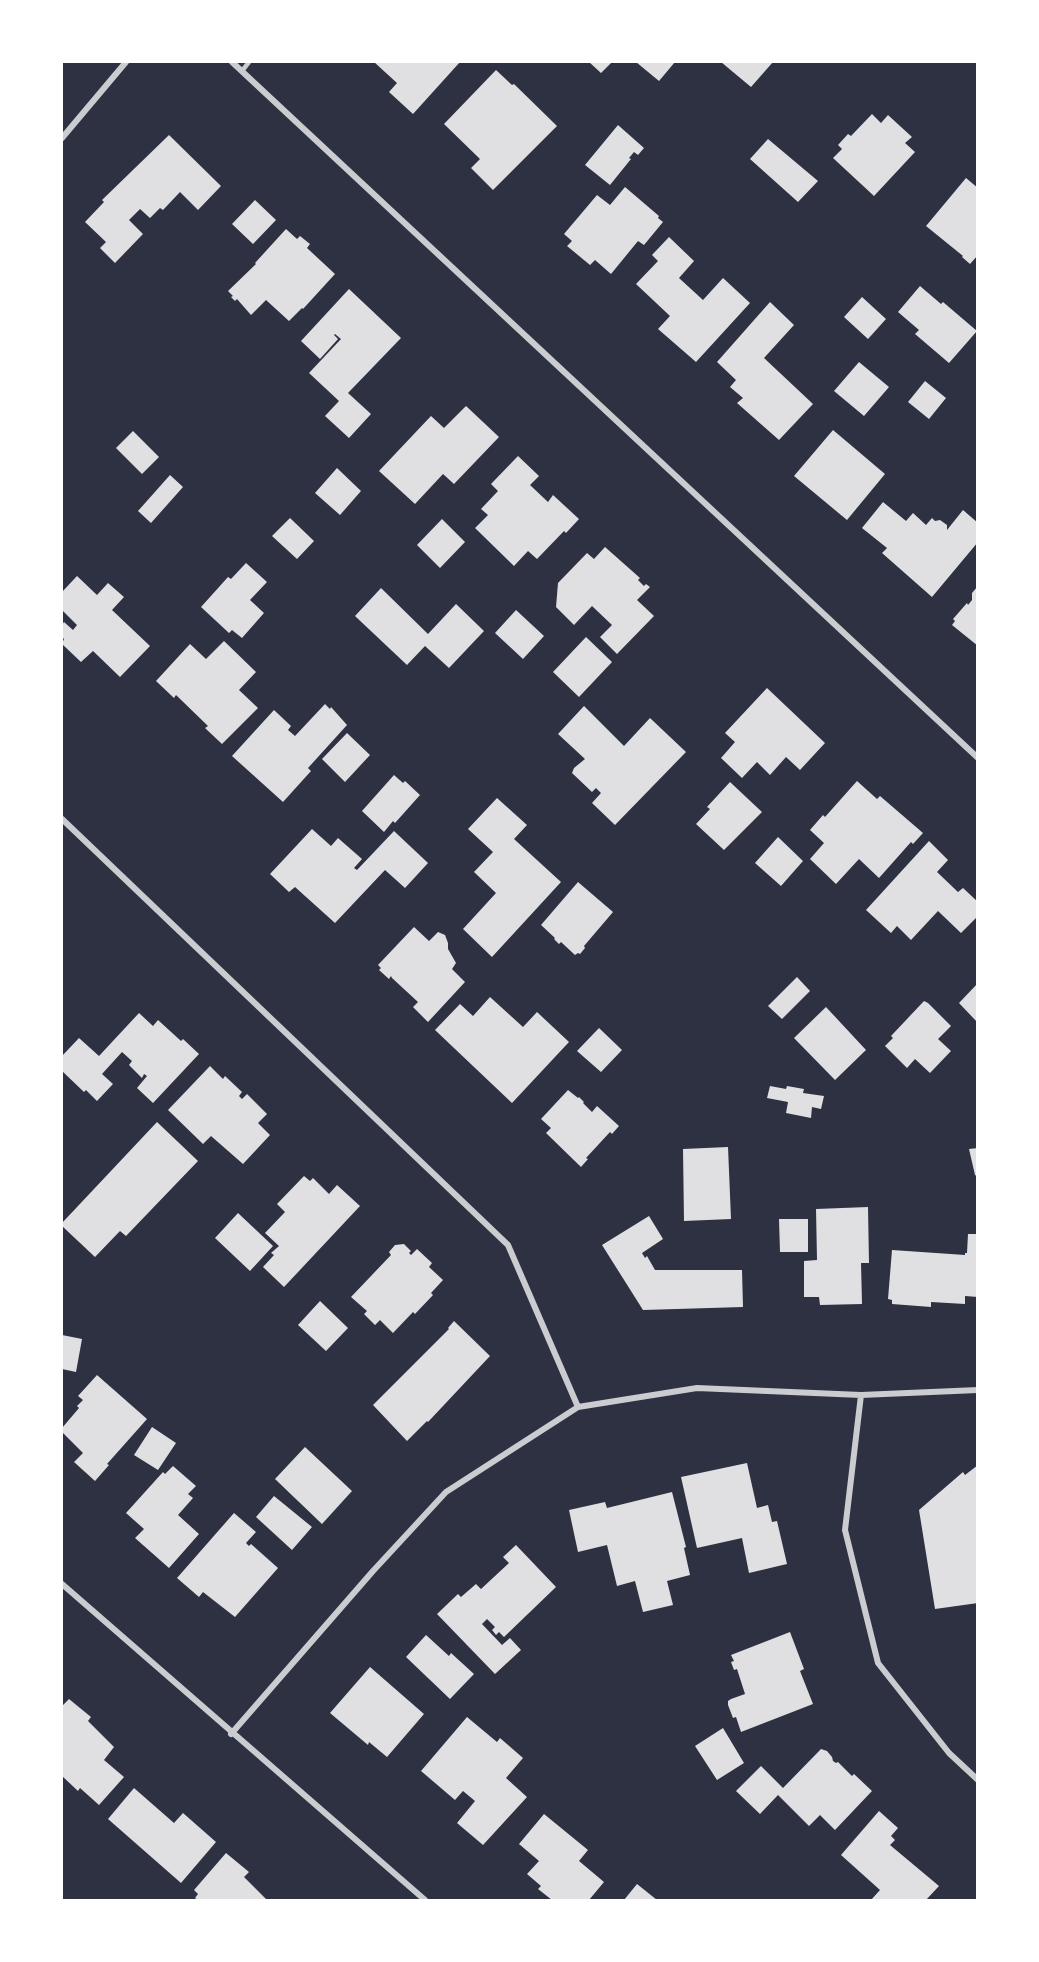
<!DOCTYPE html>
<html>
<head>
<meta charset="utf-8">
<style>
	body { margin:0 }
	#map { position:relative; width:1039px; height:1962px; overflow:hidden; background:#2d3142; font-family:"PT Sans Narrow",sans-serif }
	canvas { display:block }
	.frame { position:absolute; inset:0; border:63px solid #fff; pointer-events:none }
</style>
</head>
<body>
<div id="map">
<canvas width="1039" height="1962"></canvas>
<div class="frame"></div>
</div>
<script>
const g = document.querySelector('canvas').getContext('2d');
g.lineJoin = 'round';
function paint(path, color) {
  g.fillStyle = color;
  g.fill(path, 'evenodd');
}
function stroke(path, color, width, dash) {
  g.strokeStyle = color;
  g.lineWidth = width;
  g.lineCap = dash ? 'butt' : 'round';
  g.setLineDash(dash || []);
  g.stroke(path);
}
paint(new Path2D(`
	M374,62H460L413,114L389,92L397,83Z
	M589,62H612L601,73Z
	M636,62H675L659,81Z
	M721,62H773L751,87Z
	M496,70L512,85L514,84L557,126L493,190L471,168L480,159L444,124Z
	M872,114L881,123L888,115L912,137L905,143L915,152L874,196L833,158L842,149L838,145L848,134L851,136Z
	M618,125L644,148L638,155L634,152L629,158L631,159L610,185L585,165Z
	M169,135L221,186L198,210L180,192L163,210L160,208L150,218L140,209L129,220L143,234L115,263L100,248L106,242L85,222L104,202L102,200Z
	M768,139L818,181L798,202L750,159Z
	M966,178L978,188V255L970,264L962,257L963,256L926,226Z
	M625,187L659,216L658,218L663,222L644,245L638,241L611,274L595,260L590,265L567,246L572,241L564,234L597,195L610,205Z
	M255,200L276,220L253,244L232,224Z
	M286,229L297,239L300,236L310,244L307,248L335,274L303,309L302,308L289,321L266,300L251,315L237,299L235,301L231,297L233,296L228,291L256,264L255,263Z
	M669,237L694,261L679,278L703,300L723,278L750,303L696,362L658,329L670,316L636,284L658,261L652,255Z
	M920,286L941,304L943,302L977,331L949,363L915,334L919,330L898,312Z
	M349,289L401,338L348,393L371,414L349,438L325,416L339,401L309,373L341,339L335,334L334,335L338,339L320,359L301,341Z
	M862,297L886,319L868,339L844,317Z
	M770,302L794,325L764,358L813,404L779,440L737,403L743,398L730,387L736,380L717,362Z
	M859,362L889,387L864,416L834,391Z
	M925,381L946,398L929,419L908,402Z
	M466,406L499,437L454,484L443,474L415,504L379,471L431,416L444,428Z
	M833,430L885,474L847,520L794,476Z
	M133,431L159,457L142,474L116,448Z
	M518,456L539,476L530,485L548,502L553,495L579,519L566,533L564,531L537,559L528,551L514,566L475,528L488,515L481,509L498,491L491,484Z
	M337,468L361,491L340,515L315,493Z
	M170,475L183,487L151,523L138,511Z
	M883,502L906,521L913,513L926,525L932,518L935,521L940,520L947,525V530L963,510L978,523V542L932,597L882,553L887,548L862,528Z
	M290,518L314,541L297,559L272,536Z
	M442,519L465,542L440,568L417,545Z
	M605,547L640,578L638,580L644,586L646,584L650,587L637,600L654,616L617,654L600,637L612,625L592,606L574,625L556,607L558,583L587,553L594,559Z
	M246,563L267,582L250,600L264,613L242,638L232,630L229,633L201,607L228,577L231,579Z
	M77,576L97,595L108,583L124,597L112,610L150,646L120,677L93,651L81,662L62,644L64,639L62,637V625L64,622L73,630L77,625L62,610V592Z
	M978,586V646L952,625L955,621L953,619L967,603L968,605L972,600V593Z
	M381,588L428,634L456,604L484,631L449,668L425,646L407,665L355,616Z
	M516,610L544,636L523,659L495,633Z
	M586,637L612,662L579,697L553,672Z
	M224,641L256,672L239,690L258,708L222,744L205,728L208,726L176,695L174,698L156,681L190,644L206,659Z
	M767,688L825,743L800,770L786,757L770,775L757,762L742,778L721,758L735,742L725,733Z
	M325,704L330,709L331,707L347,725L308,768L311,771L283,802L232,756L274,710L291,726L288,730L295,736Z
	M584,706L624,746L650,718L686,752L615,825L592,803L601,793L596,788L592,792L572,773L574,768L585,759L558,734Z
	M347,733L370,755L345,782L322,759Z
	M394,775L403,783L405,781L420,795L395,823L393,821L384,832L362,811Z
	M857,781L877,799L880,796L923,833L913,844L911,842L879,878L859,859L836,884L810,859L824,843L810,830L823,815L825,817Z
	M730,782L762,812L724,850L696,824L710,809L707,807Z
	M497,798L527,825L514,839L561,882L492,957L463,929L496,893L474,872L493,852L468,829Z
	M312,829L331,846L338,838L362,859L354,868L357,870L394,831L428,863L405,888L385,870L335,923L295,887L289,892L270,874Z
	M778,837L803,861L781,886L755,863Z
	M929,841L948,860L937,872L958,892L963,888L978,902V916L961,933L938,911L911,940L897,926L891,933L866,910Z
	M578,882L613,912L584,946L585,948L580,954L578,953L575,955L561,942L559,944L554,939L555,938L541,925Z
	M414,927L429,941L438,932L445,935L448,943V949L456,963L452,969L465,982L428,1022L413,1007L418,1002L392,978L391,976L389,979L379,970L381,968L378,965Z
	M797,977L810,991L782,1019L768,1006Z
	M978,983V1023L959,1003Z
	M490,997L523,1027L537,1012L569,1042L512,1103L435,1030L460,1004L473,1016Z
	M924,1001L928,1003L951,1026L938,1039L951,1051L930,1073L915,1059L907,1068L885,1046L893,1038L891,1036Z
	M826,1007L866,1050L835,1080L794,1038Z
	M139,1013L153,1026L158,1020L181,1041L183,1039L199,1054L153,1103L137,1088L147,1076L144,1074L142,1078L129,1065L132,1061L122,1052L102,1074L113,1084L97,1101L86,1090L84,1092L62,1071V1056L79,1038L99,1056Z
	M599,1028L622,1050L601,1072L577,1051Z
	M210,1066L223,1079L225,1076L242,1092L239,1096L242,1099L247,1094L267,1114L258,1123L270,1135L243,1164L211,1136L203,1144L168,1110Z
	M770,1086L786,1089L787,1086L804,1089L803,1093L824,1096L821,1109L812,1107L811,1118L786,1113L788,1102L767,1098Z
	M568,1090L578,1098L579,1097L584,1102L583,1103L592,1112L597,1106L619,1126L612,1134L610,1132L586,1158L588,1159L581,1167L546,1133L551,1128L541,1119Z
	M157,1122L198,1161L126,1236L120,1231L95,1257L62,1226V1223Z
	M728,1147L731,1219L684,1221L683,1149Z
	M978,1148V1177L975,1175L969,1149Z
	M304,1176L310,1181L313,1178L329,1194L337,1185L360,1206L284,1287L263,1267L274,1255L271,1253L279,1246L265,1233L285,1212L277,1204Z
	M868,1207L869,1263H861L862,1304L820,1305L819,1297H804V1261L817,1260L816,1209Z
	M238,1213L273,1246L250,1271L215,1238Z
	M649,1216L663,1239L642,1253L645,1258L647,1256L655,1270H742L743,1307L643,1310L602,1245Z
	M779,1219H808V1252H780Z
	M968,1234H978V1297L965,1296V1304L931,1302V1307L892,1304V1300L888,1299L892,1250L965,1255V1253H967Z
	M404,1244L411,1251L409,1253L411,1255L417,1249L432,1263L429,1267L443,1280L431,1293L433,1295L415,1314L413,1312L393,1333L380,1320L375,1325L364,1314L367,1311L351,1297L391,1255L389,1252L395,1245Z
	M320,1301L348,1328L326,1351L298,1325Z
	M454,1321L490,1356L428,1422L427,1421L407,1441L373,1405L449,1329L448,1328Z
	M62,1335L82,1339L76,1372L62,1369Z
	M97,1375L147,1419L107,1464L109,1465L95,1481L74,1462L83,1453L62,1432V1428L79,1408L77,1406L83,1400L78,1396Z
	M152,1427L176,1443L158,1470L134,1455Z
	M305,1447L352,1491L322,1524L275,1479Z
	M747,1463L757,1508L768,1505L772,1522L777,1521L787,1564L749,1573L742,1538L697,1548L681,1477Z
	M978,1465V1603L935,1609L919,1510L963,1472L965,1475Z
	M173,1466L196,1486L188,1494L193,1498L178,1515L199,1534L169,1568L135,1538L144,1529L126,1513L163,1472L165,1474Z
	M672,1492L686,1547L684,1548L690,1575L667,1581L673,1605L643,1612L635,1581L617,1586L607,1545L578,1552L569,1510L605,1502L607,1508Z
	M274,1496L312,1527L292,1550L256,1517Z
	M234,1513L256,1532L246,1543L249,1546L251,1544L278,1568L235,1617L203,1592L199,1597L177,1578Z
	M516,1545L556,1587L504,1637L499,1632L496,1635L492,1630L495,1627L487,1619L482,1624L502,1645L510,1638L521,1650L495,1674L437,1614L458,1594L461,1597L476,1584L481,1589L509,1563L503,1557Z
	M790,1632L804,1669L800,1671L813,1704L741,1732L736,1717L733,1718L728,1705V1701L731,1699L745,1694L737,1669L734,1670L731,1662L734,1661L731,1655Z
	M426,1635L449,1656L451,1653L474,1674L450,1699L406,1657Z
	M370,1667L424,1714L387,1757L369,1742L368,1745L330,1713Z
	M69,1699L91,1717L88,1721L114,1747L104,1760L124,1777L99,1805L80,1788L78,1791L62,1776V1706Z
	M467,1717L497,1742L500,1738L523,1758L506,1778L527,1797L483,1845L457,1823L475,1801L463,1791L455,1800L421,1771Z
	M723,1728L744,1763L717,1780L695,1746Z
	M821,1749L827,1751L832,1757L833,1761L836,1763L838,1762L852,1776L854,1774L872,1791L835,1830L820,1815L809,1826L778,1795L760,1814L736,1791L761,1766L783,1788Z
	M134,1788L174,1823L183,1813L216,1842L181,1883L108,1819Z
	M879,1811L898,1828L891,1836L895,1840L890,1845L939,1886L926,1900H871L880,1890L841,1855Z
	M544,1814L588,1850L579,1861L604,1882L589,1900H552L538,1889L541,1886L527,1874L539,1861L519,1844Z
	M226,1853L249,1872L244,1877L267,1900H198L195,1898L198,1894L194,1890Z
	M637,1884L657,1900H624Z`), '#e0e0e3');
stroke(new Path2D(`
	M242,71L249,62`), '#caccd0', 4.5);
stroke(new Path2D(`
	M232,62L978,758
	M62,138L126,62
	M62,819L508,1245L578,1407
	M861,1395L845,1530L878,1663L949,1753L978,1780
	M62,1584L425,1900
	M231,1734L373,1571L446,1492L578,1407L697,1388L861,1395L978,1390`), '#caccd0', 6);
</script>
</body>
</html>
